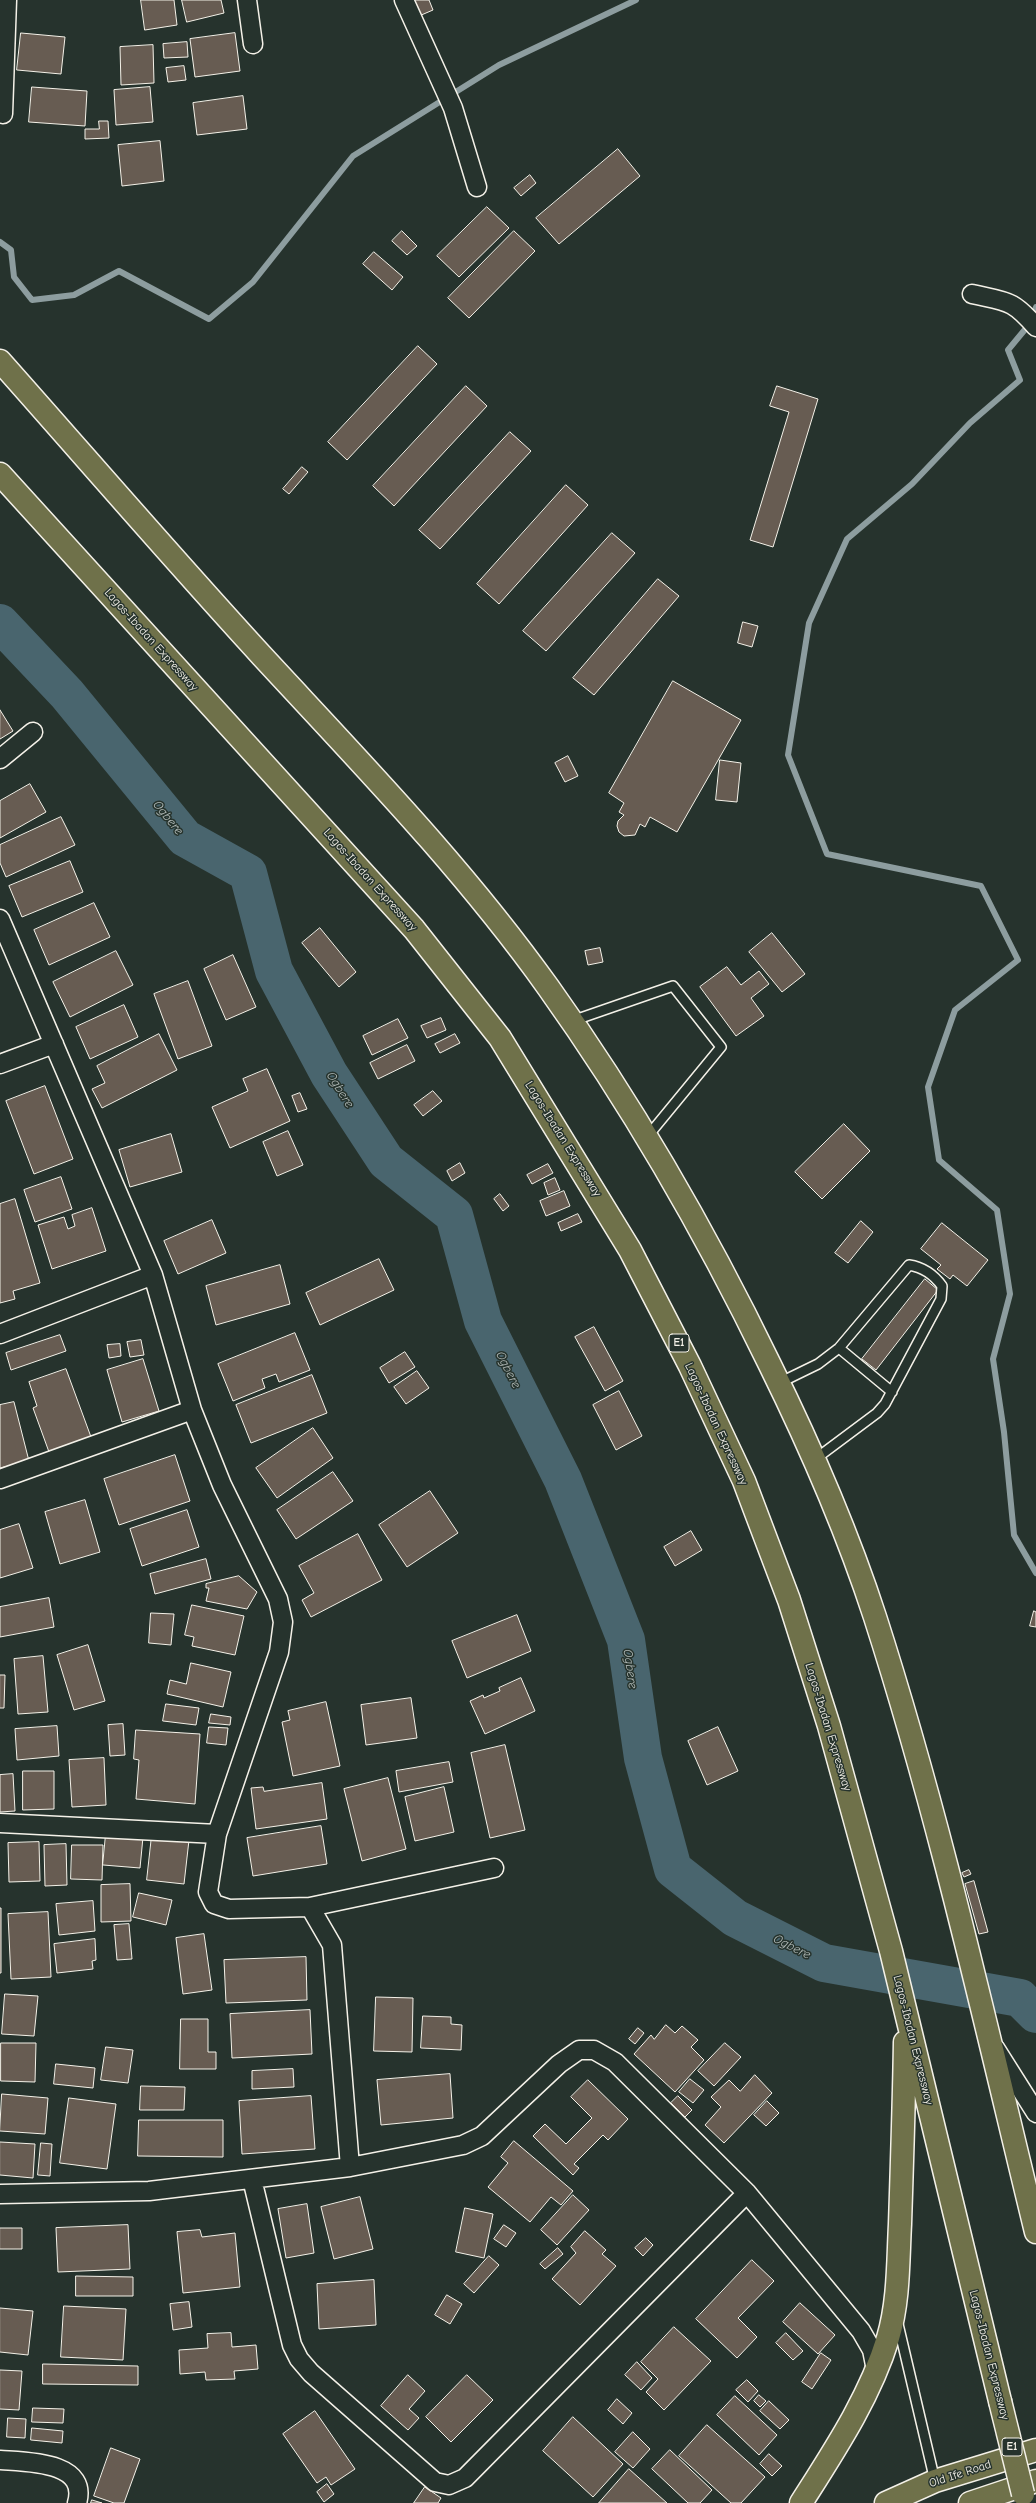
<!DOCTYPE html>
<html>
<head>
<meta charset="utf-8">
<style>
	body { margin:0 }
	canvas { display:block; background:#26332d }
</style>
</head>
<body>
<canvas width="1036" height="2503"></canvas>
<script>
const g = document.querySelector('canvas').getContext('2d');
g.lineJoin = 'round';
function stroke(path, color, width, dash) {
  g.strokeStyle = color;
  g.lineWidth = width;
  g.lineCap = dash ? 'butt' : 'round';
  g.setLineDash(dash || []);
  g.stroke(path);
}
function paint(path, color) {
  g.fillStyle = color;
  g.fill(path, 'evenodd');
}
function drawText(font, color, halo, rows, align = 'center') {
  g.font = font + ' "Comic Neue",sans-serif';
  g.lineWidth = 3;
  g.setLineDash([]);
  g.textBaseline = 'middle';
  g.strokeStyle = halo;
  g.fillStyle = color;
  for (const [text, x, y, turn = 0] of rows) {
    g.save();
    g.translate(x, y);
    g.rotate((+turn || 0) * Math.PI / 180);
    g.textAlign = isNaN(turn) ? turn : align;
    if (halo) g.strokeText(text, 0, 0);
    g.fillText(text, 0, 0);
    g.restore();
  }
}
stroke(new Path2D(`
	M0,242L11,250L14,277L32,300L74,295L119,271L209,319L253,282L353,156L499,65L636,0
	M1036,307L1032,321L1008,350L1020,380L970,423L912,484L847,539L809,623L788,755L827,854L981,886L1018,960L955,1010L928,1087L939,1160L997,1210L1010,1294L993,1359L1004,1432L1014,1535L1036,1573`), '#8d9d9f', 6);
stroke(new Path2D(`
	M0,623L67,694L185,838L248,873L274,971L329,1074L386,1161L454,1215L483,1321L563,1480L626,1640L643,1758L673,1869L735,1918L824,1963L1020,1998L1036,2014`), '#49656e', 38);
const building = new Path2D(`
	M141,0H174L177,25L145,30Z
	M182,0H221L224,13L187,22Z
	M413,0H429L433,10L419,16Z
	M21,33L65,37L61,74L17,70Z
	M235,33L240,71L195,77L190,39Z
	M187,42L188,57L164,58L163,44Z
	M153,45L154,83L121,85L120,47Z
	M184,66L186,80L168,82L166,68Z
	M32,87L87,91L85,126L29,122Z
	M150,87L153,122L116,125L114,90Z
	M243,96L247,129L197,135L193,103Z
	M99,121H108L109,138L85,139V129H99Z
	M160,141L164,181L122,186L118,145Z
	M618,149L640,176L559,244L536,218Z
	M530,175L536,183L521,196L514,188Z
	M487,207L509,228L459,277L437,256Z
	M402,231L417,246L407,255L392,241Z
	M514,231L535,251L469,318L448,298Z
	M374,252L403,277L392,290L363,264Z
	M418,346L437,364L347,460L328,442Z
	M466,386L487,406L394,506L373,486Z
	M777,386L818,399L773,547L750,540L789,412L770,406Z
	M510,432L531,451L440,549L419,530Z
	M302,467L308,472L289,494L283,489Z
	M566,485L588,505L499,604L477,584Z
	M612,533L635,553L546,651L523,631Z
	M658,579L679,596L594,695L573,678Z
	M743,622L758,626L752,647L738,643Z
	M673,681L741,720L677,832L650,817L645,827L640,824L635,835L624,836L619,832L617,826L618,821L624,815L619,812L624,803L609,793Z
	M0,710L13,731L0,739Z
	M568,756L578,776L565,782L555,763Z
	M720,760L741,763L737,802L716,800Z
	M30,784L46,812L0,838V801Z
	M61,817L75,845L6,877L0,863V845Z
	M70,861L83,892L22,917L9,886Z
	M94,903L110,937L49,965L34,930Z
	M320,928L356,972L339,987L302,943Z
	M772,933L805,974L782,992L749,952Z
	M600,948L603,962L588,965L585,951Z
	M116,951L133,985L70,1017L53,982Z
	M233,955L256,1007L226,1020L204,969Z
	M727,967L741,985L759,971L769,984L751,998L764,1016L736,1036L700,987Z
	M188,981L212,1046L178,1059L154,994Z
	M124,1005L138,1037L90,1059L76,1027Z
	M441,1018L446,1030L427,1038L421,1026Z
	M398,1019L408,1038L372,1055L363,1036Z
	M159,1034L177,1070L102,1108L92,1089L105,1083L97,1066Z
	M455,1034L460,1043L440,1053L435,1044Z
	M407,1045L415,1061L378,1079L370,1063Z
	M267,1069L290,1121L230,1148L212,1107L248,1091L243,1079Z
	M45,1086L73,1159L34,1174L6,1101Z
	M433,1091L442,1101L423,1116L414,1105Z
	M300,1093L307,1109L298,1112L292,1096Z
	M844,1124L870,1151L822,1199L795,1172Z
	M288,1131L303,1165L277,1176L263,1142Z
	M171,1134L182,1172L130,1187L119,1150Z
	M460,1163L465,1173L452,1181L447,1171Z
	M548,1164L553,1173L532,1184L527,1175Z
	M61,1177L72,1209L35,1222L24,1190Z
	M555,1178L560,1190L548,1195L544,1183Z
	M564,1191L570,1206L546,1216L540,1201Z
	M500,1194L509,1206L503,1211L494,1199Z
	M15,1199L40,1283L13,1291L15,1299L0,1303V1204Z
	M92,1208L106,1251L52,1269L38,1225L64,1217L68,1229L75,1226L72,1215Z
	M578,1214L582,1222L561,1231L558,1223Z
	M212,1220L226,1253L178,1274L164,1241Z
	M861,1221L873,1232L848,1263L835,1253Z
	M942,1223L988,1260L967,1286L953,1275L950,1279L937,1269L941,1265L921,1249Z
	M379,1259L394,1290L320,1325L306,1293Z
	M280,1265L290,1304L216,1325L206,1286Z
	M925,1279L938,1290L876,1370L862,1359Z
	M594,1327L623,1381L605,1391L575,1337Z
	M295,1333L310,1370L279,1382L276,1374L262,1379L265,1388L233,1401L218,1364Z
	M60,1335L66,1351L11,1370L6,1353Z
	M141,1340L144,1355L130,1357L127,1342Z
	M120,1344L121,1356L109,1358L107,1345Z
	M405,1352L415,1367L389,1383L380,1368Z
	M143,1359L159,1411L122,1422L107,1370Z
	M66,1369L91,1437L49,1452L33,1408L37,1406L29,1382Z
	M417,1371L429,1388L406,1404L394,1387Z
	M312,1375L327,1413L251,1443L236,1405Z
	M619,1391L642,1436L616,1450L593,1405Z
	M14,1402L29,1461L0,1468V1405Z
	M313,1428L333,1458L277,1498L256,1468Z
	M175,1455L190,1501L119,1525L104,1479Z
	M333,1472L353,1501L296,1539L277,1510Z
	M430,1491L458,1533L407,1567L379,1525Z
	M85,1500L100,1552L60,1564L45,1512Z
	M187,1510L199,1547L142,1566L130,1529Z
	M19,1524L33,1568L0,1578V1530Z
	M691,1531L702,1550L675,1566L664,1547Z
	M358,1534L382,1580L311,1617L302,1600L314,1593L299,1566Z
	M206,1559L211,1579L155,1594L150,1574Z
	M239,1576L257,1592L247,1609L206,1601L209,1588H206V1584Z
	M49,1598L54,1627L0,1637V1607Z
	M192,1605L244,1616L235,1655L192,1646L194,1637L185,1635Z
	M1034,1611L1036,1612V1627L1030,1626Z
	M151,1613L174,1614L171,1645L149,1643Z
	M517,1615L531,1651L467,1678L452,1641Z
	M88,1645L105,1701L74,1710L57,1655Z
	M43,1656L48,1712L18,1714L14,1659Z
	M191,1663L231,1672L223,1707L167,1694L170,1680L186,1684Z
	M0,1675H5L4,1708H0Z
	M521,1678L535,1711L485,1734L470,1701L483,1695L484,1698L500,1691L499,1688Z
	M411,1698L417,1738L366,1745L361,1705Z
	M326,1702L340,1766L293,1776L282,1722L290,1720L288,1711Z
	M166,1704L199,1708L196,1725L163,1721Z
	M211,1714L231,1717L230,1725L209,1723Z
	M123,1724L125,1755L110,1756L108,1725Z
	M57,1726L59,1756L17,1760L15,1729Z
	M209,1727L228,1728L226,1745L207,1743Z
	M718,1727L738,1771L707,1785L688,1741Z
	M136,1730L200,1734L195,1804L136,1799L139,1760L134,1759Z
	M505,1745L525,1830L490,1838L471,1753Z
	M104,1758L106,1805L72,1807L69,1760Z
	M449,1762L453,1782L399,1792L396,1771Z
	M23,1771H54V1809L23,1810Z
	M13,1774L15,1811L0,1812V1775Z
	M388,1778L406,1849L362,1861L344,1789Z
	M322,1783L327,1819L256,1829L251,1788L263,1787L264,1791Z
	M444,1787L454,1832L415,1841L405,1797Z
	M321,1826L327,1864L253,1876L247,1838Z
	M106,1834L143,1837L140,1868L103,1865Z
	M152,1835L189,1840L184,1884L147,1880Z
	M39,1842L40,1881L9,1882L8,1843Z
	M66,1844L67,1885L45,1886L44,1845Z
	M72,1845H103L102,1880L71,1879Z
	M969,1870L971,1874L964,1877L962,1873Z
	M974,1881L988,1932L979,1934L965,1884Z
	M130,1884L131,1921L101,1922V1885Z
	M139,1893L172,1900L166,1925L133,1917Z
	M93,1901L95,1931L59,1935L56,1904Z
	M0,1908H1V1973H0Z
	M48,1912L51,1977L11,1979L8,1914Z
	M129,1924L132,1959L117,1960L114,1925Z
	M204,1934L212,1990L183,1994L176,1938Z
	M95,1939L96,1960L92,1961L93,1969L57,1973L54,1944Z
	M306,1957L307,2000L226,2003L224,1960Z
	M5,1994L38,1996L34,2036L2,2034Z
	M376,1997L413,1998L412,2052L374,2051Z
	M310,2010L312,2054L232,2058L230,2014Z
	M423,2016L451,2017V2024L462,2025L461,2050L421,2048Z
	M181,2019H208V2052H216V2069H180Z
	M666,2025L675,2033L682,2026L698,2040L691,2047L704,2060L675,2092L634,2054L651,2035L654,2039Z
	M638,2028L644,2033L635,2044L629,2039Z
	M1,2043H36L35,2082L1,2081Z
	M725,2043L741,2057L714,2086L698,2071Z
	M106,2047L133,2050L128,2083L101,2080Z
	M56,2064L95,2068L93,2088L54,2084Z
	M293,2069L294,2087L252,2089V2071Z
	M450,2074L453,2118L381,2125L377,2080Z
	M755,2075L772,2093L724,2143L705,2125L721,2107L711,2097L729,2080L740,2091Z
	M690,2079L704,2090L693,2103L679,2092Z
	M588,2080L628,2119L608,2140L603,2135L574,2164L579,2168L573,2175L533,2136L545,2124L566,2144L592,2118L571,2097Z
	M141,2086L185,2087L184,2110H140Z
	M2,2094L48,2098L45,2134L0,2131Z
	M311,2096L315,2149L242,2154L239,2101Z
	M678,2096L692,2110L685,2117L671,2103Z
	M69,2098L116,2104L107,2169L60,2163Z
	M767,2101L779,2113L766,2126L754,2115Z
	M139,2120H223V2157L138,2156Z
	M514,2141L573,2191L561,2205L551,2197L530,2222L488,2187L508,2163L501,2157Z
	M0,2142L35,2144L33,2178L0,2175Z
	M41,2143L52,2144L50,2176L38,2175Z
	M573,2195L589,2210L557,2245L541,2230Z
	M360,2197L373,2249L334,2259L321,2207Z
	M307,2204L314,2253L286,2258L278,2209Z
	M465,2208L493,2214L484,2258L456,2252Z
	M128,2225L130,2269L58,2272L56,2228Z
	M504,2225L516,2233L506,2247L494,2239Z
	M0,2228H22V2249H0Z
	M200,2230L202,2237L235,2233L240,2287L183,2293L177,2232Z
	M585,2231L606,2250L602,2254L616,2266L580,2305L552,2279L576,2253L571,2247Z
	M646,2238L653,2245L643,2256L635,2248Z
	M558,2248L563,2254L545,2269L540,2264Z
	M489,2256L499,2265L474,2293L464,2284Z
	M752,2260L774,2281L738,2318L757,2337L737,2358L696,2319Z
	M76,2276L133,2277V2296H76Z
	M374,2280L376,2325L319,2329L317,2284Z
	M447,2295L462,2304L450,2324L435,2315Z
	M189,2302L192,2327L173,2330L170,2304Z
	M800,2303L835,2335L818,2354L783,2322Z
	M64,2306L126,2309L123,2360L61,2357Z
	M0,2308L33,2311L28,2355L0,2352Z
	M674,2327L711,2361L664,2410L646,2392L658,2379L641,2362Z
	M231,2333L232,2347L256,2345L258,2369L234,2371L235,2379L206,2380L205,2372L180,2374L179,2350L208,2348L207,2334Z
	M786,2333L803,2351L793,2360L776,2343Z
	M821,2353L831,2360L812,2389L802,2382Z
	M637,2362L652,2378L641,2390L625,2375Z
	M43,2364L138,2366V2385L43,2384Z
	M0,2370L22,2371L19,2410L0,2409Z
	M408,2375L425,2391L409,2409L419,2418L408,2430L381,2406Z
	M467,2375L493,2400L451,2442L426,2417Z
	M747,2380L758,2391L748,2402L736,2390Z
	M759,2395L766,2401L760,2407L754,2401Z
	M735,2396L777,2435L759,2455L717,2415Z
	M617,2399L632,2413L623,2424L608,2410Z
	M769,2401L789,2420L780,2429L760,2411Z
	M33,2408L64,2409L63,2423L32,2422Z
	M315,2411L355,2469L331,2485L326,2477L317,2483L283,2434Z
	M573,2417L623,2464L593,2497L543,2451Z
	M8,2418L26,2419L25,2438L7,2437Z
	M707,2425L765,2477L741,2503H731L679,2456Z
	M32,2428L63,2431L62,2443L31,2440Z
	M633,2432L650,2449L633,2468L615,2452Z
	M111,2448L140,2459L124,2503H114L94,2496Z
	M670,2450L712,2490L700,2503H688L652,2469Z
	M769,2454L782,2466L772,2476L760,2464Z
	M629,2469L667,2503H599Z
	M327,2484L334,2494L324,2502L317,2492Z
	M425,2487L441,2498L438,2503H414Z
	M92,2500L102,2503H91Z`);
paint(building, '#675c52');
stroke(building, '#f4f1e8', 1);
const service = new Path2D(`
	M572,1021L673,986L721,1047L647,1137
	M839,1348L892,1392
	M779,1383L818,1364L839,1348L909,1265C922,1267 934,1275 942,1286L941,1299L885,1404L877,1413L814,1460
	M898,2324L935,2481`);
const minor = new Path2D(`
	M247,0L253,44
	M404,0L453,108L477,187
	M3,114L7,0
	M972,294C1007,302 1012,299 1036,327
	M0,759L33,732
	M0,919L153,1275L192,1410L222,1485L278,1599L283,1622L279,1652L217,1834L208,1892L214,1904L229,1909L310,1907L494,1868
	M0,1064L54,1044
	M0,1334L153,1275
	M0,1479L192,1410
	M0,1823L217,1834
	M310,1907L332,1945L350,2167
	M995,2048L1036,2113
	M252,2179L292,2345L299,2359L311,2373L435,2482L449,2485L465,2478L747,2193
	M0,2194L149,2191L350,2167L463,2145L482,2136L559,2064L579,2050H594L615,2062L747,2193L861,2331L872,2350L876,2370
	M0,2460C26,2462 89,2461 77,2503`);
const primary = new Path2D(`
	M886,2503L935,2481L1036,2450
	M970,2503L1036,2481`);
const motorway = new Path2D(`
	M0,361C87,459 173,559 262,656C361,763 463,868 548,987C633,1106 706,1233 770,1365C810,1446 847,1531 875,1617C940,1819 986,2027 1036,2232
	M0,474L414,929L500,1038L630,1250L690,1366L744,1481L789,1600L829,1726L891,1951L1000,2401
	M801,2503C834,2451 870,2397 888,2338C899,2301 898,2261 900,2224C902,2163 904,2103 905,2042`);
stroke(service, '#f4f1e8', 12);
stroke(minor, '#f4f1e8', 21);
stroke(primary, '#f4f1e8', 25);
stroke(motorway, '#f4f1e8', 25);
stroke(service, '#26332d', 9);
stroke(minor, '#26332d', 18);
stroke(primary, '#6f714a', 22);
stroke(motorway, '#6f714a', 22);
const motorwayBridge = new Path2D(`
	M1000,2401L1023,2494`);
stroke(motorwayBridge, '#f4f1e8', 25, []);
stroke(motorwayBridge, '#6f714a', 22);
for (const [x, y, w] of [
	[679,1343,20],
	[1012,2447,20]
]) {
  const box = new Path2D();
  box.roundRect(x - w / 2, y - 9, w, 18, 3);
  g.fillStyle = '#26332d';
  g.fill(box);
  stroke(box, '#f4f1e8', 1);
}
drawText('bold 11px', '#f4f1e8', null, [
	["E1",679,1343],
	["E1",1012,2447]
]);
drawText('12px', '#f4f1e8', '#26332d', [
	["Lagos-Ibadan Expressway",151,640,48],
	["Lagos-Ibadan Expressway",370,880,48],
	["Lagos-Ibadan Expressway",563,1139,58],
	["Lagos-Ibadan Expressway",716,1424,65],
	["Lagos-Ibadan Expressway",828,1727,73],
	["Lagos-Ibadan Expressway",913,2040,76],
	["Lagos-Ibadan Expressway",989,2355,76],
	["Old Ife Road",960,2474,-18]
]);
drawText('italic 13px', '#b0b9b7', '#26332d', [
	["Ogbere",168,818,51],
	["Ogbere",340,1090,58],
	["Ogbere",508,1370,63],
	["Ogbere",630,1669,82],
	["Ogbere",792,1947,27]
]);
</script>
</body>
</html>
